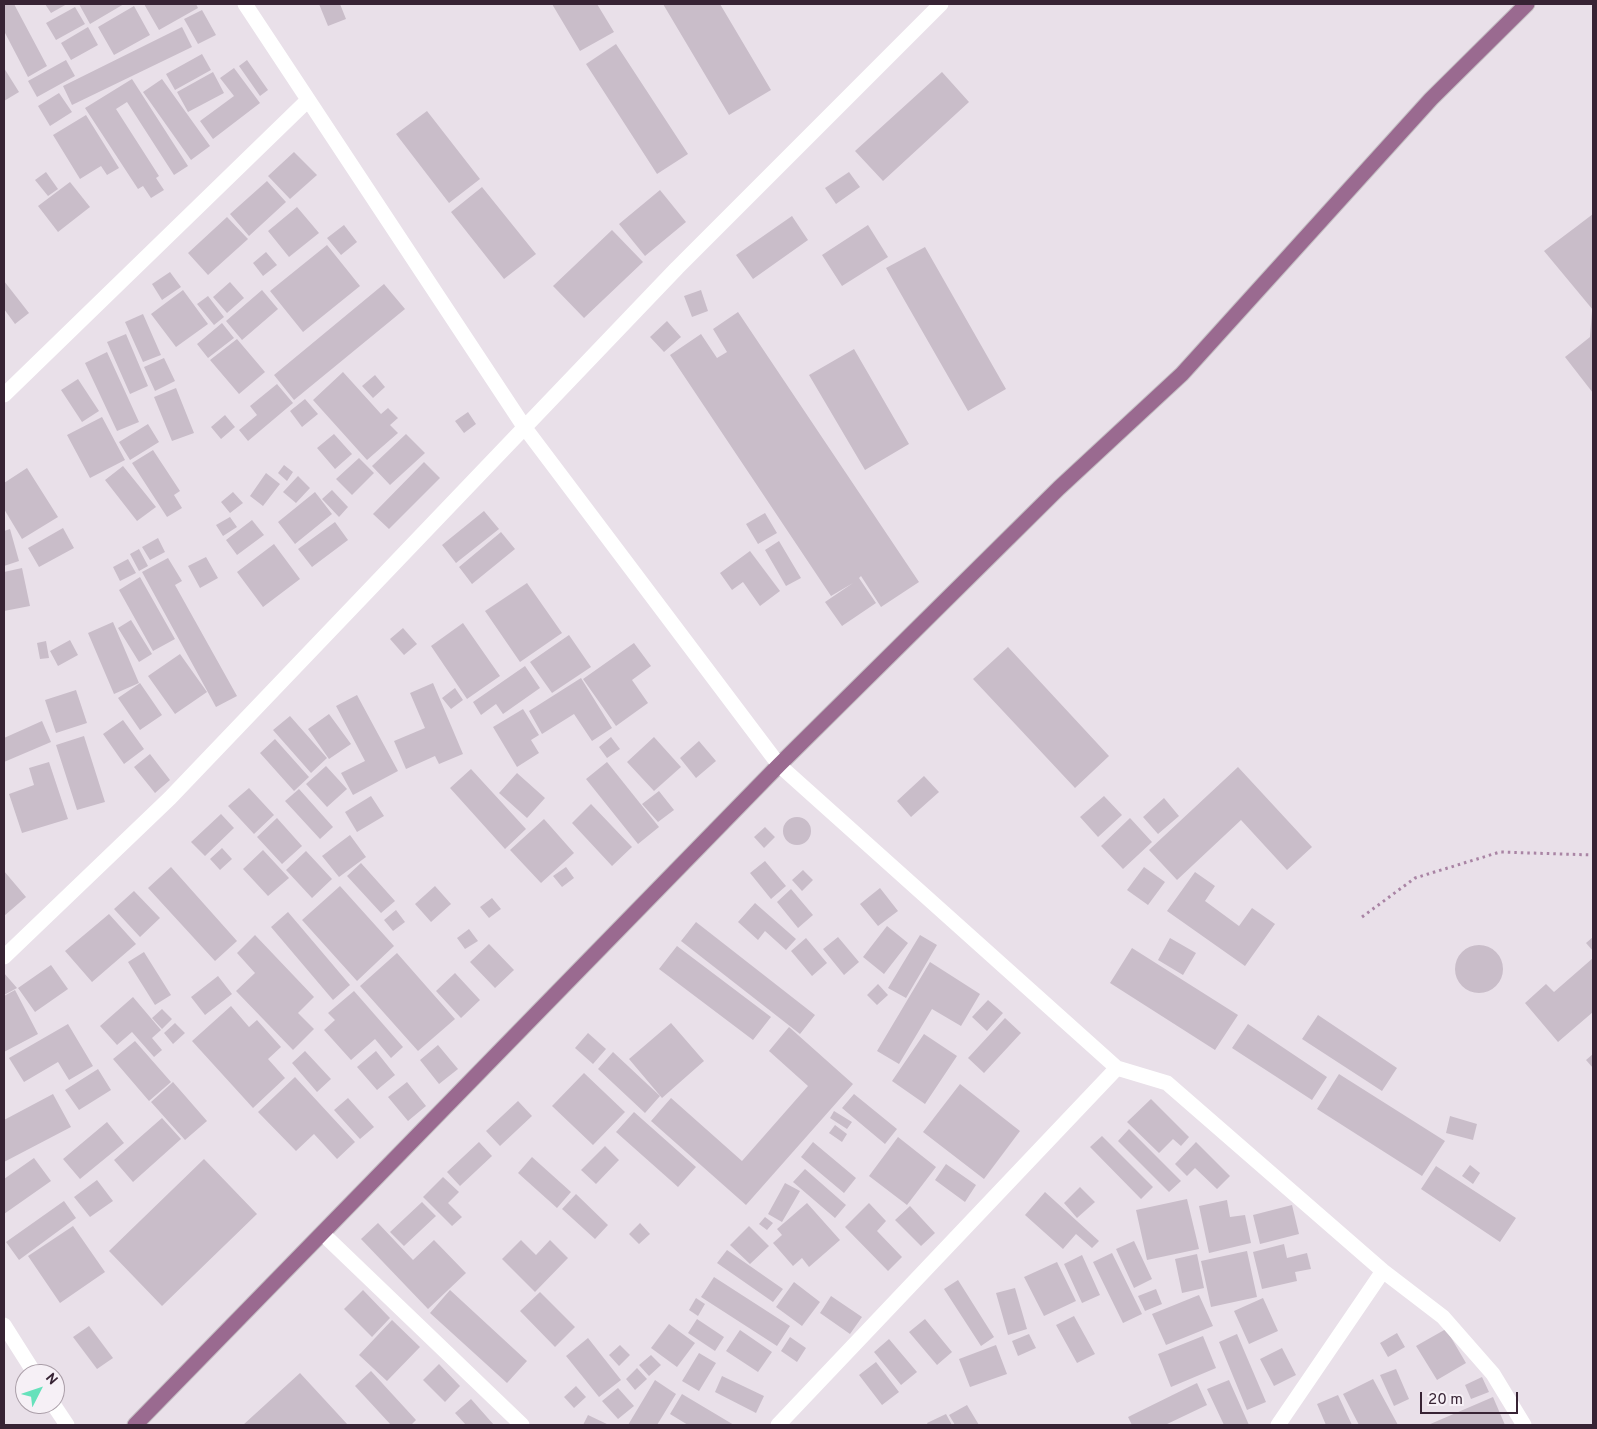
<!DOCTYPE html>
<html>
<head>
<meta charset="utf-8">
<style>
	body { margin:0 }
	#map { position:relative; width:1597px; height:1429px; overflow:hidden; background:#e9e0e9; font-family:Overpass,sans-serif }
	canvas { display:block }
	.frame { position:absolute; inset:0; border:5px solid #372334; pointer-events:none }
	.north { position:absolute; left:15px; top:1364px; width:50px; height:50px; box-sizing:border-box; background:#f6f0f6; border:1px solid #aa9ea8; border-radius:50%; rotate:49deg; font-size:14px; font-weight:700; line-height:20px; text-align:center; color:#372334 }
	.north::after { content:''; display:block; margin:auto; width:18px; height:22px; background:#66e1bb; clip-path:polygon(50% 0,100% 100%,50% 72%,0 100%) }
	.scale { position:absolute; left:1420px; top:1392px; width:98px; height:22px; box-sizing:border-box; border:2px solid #372334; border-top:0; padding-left:6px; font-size:15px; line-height:18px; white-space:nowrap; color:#372334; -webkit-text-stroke:4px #f6f0f6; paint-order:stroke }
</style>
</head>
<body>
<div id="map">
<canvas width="1597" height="1429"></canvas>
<div class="frame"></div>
<div class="north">N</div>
<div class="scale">20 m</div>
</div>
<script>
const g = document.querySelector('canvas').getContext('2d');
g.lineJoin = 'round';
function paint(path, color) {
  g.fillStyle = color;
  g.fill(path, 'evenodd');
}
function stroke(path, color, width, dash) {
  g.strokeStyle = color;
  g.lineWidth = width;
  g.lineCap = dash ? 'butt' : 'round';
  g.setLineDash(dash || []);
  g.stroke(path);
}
paint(new Path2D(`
	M4,4H14L47,66L28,77L4,31Z
	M45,4H67L51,13Z
	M79,4H124L90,24Z
	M144,4H196L198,8L159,30Z
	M319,4H340L346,19L328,26Z
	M552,4H597L614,32L580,51Z
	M663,4H720L771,90L729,115Z
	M134,6L150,35L114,55L98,27Z
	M75,7L85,24L56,40L46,23Z
	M202,10L216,35L198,44L184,19Z
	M88,27L98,45L71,60L61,43Z
	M182,27L192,47L72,105L63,86Z
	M616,44L688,154L657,174L586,64Z
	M202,54L211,70L175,90L166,74Z
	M66,60L75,76L37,97L28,81Z
	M247,60L268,90L260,96L239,66Z
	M4,68L19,92L4,101Z
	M234,68L260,103L213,139L200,121L234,96L220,78Z
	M213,72L224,93L188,112L177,92Z
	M942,72L969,102L883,181L855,151Z
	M132,79L188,166L174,175L127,102L116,109L159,176L156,178L164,190L151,198L143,186L138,189L85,108Z
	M162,79L210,146L191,160L143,92Z
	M59,93L72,112L50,126L38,106Z
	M427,111L480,179L449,203L396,134Z
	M86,115L119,168L107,175L101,166L80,179L53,135Z
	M294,152L317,175L290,199L268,176Z
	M46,172L58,189L48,196L35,180Z
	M849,172L860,187L836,204L825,188Z
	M267,181L286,202L249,236L230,214Z
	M70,182L90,207L58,232L38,206Z
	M482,187L536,254L504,279L451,212Z
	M660,190L686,222L645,256L619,224Z
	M297,207L319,233L289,257L268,231Z
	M1593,214V310L1544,251Z
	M792,216L808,240L753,279L736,255Z
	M227,217L248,239L208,275L188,253Z
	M344,225L357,242L341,255L327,238Z
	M868,225L888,257L842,286L822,255Z
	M612,230L643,262L584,318L553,286Z
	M327,245L360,286L303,332L270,291Z
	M925,247L1006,389L968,411L886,268Z
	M266,252L277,265L263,276L253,263Z
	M170,272L181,287L162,300L152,284Z
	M4,281L29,313L15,324L4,309Z
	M230,282L244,298L227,313L213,297Z
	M384,284L405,309L294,400L274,375Z
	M183,290L208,324L176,347L151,314Z
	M262,290L278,309L242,340L226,321Z
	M701,290L708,311L692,317L684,296Z
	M208,296L224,317L214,325L197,304Z
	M1592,311H1593V393L1565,357L1590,337Z
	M738,312L919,582L881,607L861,576L859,578L876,603L842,626L825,602L853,583L831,596L670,355L701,334L717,358L727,352L713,329Z
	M143,314L161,355L143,362L125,322Z
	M667,321L681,337L664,352L650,337Z
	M222,323L234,338L208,358L197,344Z
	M126,334L148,386L130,394L107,342Z
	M237,339L265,372L239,394L210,360Z
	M854,349L909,444L865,470L809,375Z
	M107,352L139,422L117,431L85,363Z
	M164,358L175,381L155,391L144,367Z
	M343,372L381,414L388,408L398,418L390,425L398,433L367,460L313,400Z
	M375,375L385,387L373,398L362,386Z
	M78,379L99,411L82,422L61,390Z
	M277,384L293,403L248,441L239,430L257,415L250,406Z
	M176,388L194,433L172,441L154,397Z
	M305,399L318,414L302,427L290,411Z
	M468,412L476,424L464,433L455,421Z
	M225,415L235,427L221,439L211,427Z
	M102,417L125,460L90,478L67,435Z
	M148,424L159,442L130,460L119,442Z
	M334,434L352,454L335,469L317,448Z
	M406,434L425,453L390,485L372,466Z
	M153,450L180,491L174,495L182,508L167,517L132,463Z
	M359,458L374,473L352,495L336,479Z
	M424,462L440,478L389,529L373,514Z
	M284,465L293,472L287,481L278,473Z
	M123,466L156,507L137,521L105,480Z
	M27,468L58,517L22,539L4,509V483Z
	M266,473L280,484L263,506L250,496Z
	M298,476L310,488L296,503L283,492Z
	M332,490L348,507L339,517L322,499Z
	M233,492L243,503L230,513L221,502Z
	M315,492L332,514L295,544L278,522Z
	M484,511L499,529L456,563L442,545Z
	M765,513L777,533L758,544L746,524Z
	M230,517L237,527L223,536L216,525Z
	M252,520L264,535L237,555L226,540Z
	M335,522L348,540L312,567L298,549Z
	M63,528L74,548L39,567L28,548Z
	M10,529L19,561L4,566V531Z
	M501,532L515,549L472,584L459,567Z
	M158,538L165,552L150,560L142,547Z
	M779,541L801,578L786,586L765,550Z
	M274,544L300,579L263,607L237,572Z
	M139,549L148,566L139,571L130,554Z
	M750,551L780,591L760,606L743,582L732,590L720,573Z
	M206,557L218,578L200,588L188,566Z
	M168,558L182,581L175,585L237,696L216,707L142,572Z
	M128,559L136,573L120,581L113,567Z
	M22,568L30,606L4,611V572Z
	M140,577L175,639L153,651L119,590Z
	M527,583L562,633L520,662L485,611Z
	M131,620L152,654L139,662L118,628Z
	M113,622L139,683L114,694L88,633Z
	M463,623L500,676L467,699L431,646Z
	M403,628L417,644L404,655L390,639Z
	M569,635L591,667L552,693L530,662Z
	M70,640L78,655L58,666L50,651Z
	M46,641L49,658L40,659L37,643Z
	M634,643L651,666L632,680L648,703L616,726L583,679Z
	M1008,647L1109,756L1075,788L973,679Z
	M180,654L207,692L175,714L148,676Z
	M525,666L540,688L503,714L496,704L481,715L473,702Z
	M581,678L612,728L592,741L574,714L542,734L529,711Z
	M140,683L162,715L140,730L118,698Z
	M433,683L463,754L439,764L435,756L406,769L394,741L425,728L410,693Z
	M455,688L463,700L451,709L442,698Z
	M76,690L87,723L56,733L45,700Z
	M357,695L398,771L353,795L341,773L365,761L336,706Z
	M523,709L539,735L531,740L539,753L517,767L493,727Z
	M329,714L351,744L329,759L308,729Z
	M290,716L327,758L311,773L273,730Z
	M123,720L144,749L124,764L103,734Z
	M42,721L51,742L4,762V738Z
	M84,736L105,802L77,810L56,745Z
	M611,737L620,749L607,758L599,747Z
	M654,737L681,767L654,791L627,762Z
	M275,739L309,777L294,791L260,753Z
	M699,741L716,761L696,778L680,758Z
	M150,754L170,780L155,793L134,767Z
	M49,762L68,819L22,833L9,794L34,785L29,768Z
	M607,762L659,827L638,844L586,779Z
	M326,766L347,789L327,807L306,784Z
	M1238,767L1312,847L1287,870L1241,820L1177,880L1149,850Z
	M471,769L526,829L505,849L450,788Z
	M517,773L545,798L527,818L499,793Z
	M924,776L939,792L911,817L897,801Z
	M249,788L274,815L254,834L228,806Z
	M299,789L333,827L320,839L285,801Z
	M659,791L674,810L658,822L642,804Z
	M371,796L384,816L357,832L345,812Z
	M1104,796L1122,815L1098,837L1080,817Z
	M1164,798L1179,816L1158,834L1143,817Z
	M591,804L632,847L612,866L572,823Z
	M221,814L234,828L205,856L191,842Z
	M783 831a14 14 0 1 1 28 0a14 14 0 1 1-28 0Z
	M277,818L302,846L282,864L257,837Z
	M1130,818L1152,842L1123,869L1101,846Z
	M544,819L574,853L541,883L510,850Z
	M765,827L775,837L764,848L754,837Z
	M350,835L366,857L339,877L322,856Z
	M222,848L232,859L220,870L210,859Z
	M263,850L289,878L268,896L243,869Z
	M306,851L332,879L312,898L286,870Z
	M765,861L786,886L771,899L750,873Z
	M361,863L395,901L381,913L347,876Z
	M171,867L237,941L215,961L148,888Z
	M566,867L574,878L562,887L553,876Z
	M1144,867L1165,882L1148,905L1127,890Z
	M803,870L813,880L802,891L792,880Z
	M4,871L26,897L4,916Z
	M1195,872L1215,886L1205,901L1239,926L1252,908L1275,924L1245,966L1167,911Z
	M340,886L394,946L357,981L302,920Z
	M435,886L451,904L431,922L415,904Z
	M880,888L898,911L878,926L860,904Z
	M791,889L813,915L798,928L777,902Z
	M134,891L160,918L140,937L114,909Z
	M492,898L501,909L489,918L480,907Z
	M755,903L796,939L786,950L765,931L758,940L738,922Z
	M396,910L405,922L393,931L384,920Z
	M288,912L350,985L333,1000L271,927Z
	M109,914L136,944L92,982L65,951Z
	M696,922L815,1015L800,1034L681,941Z
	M887,926L908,943L884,974L863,957Z
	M469,929L478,941L465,949L457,938Z
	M255,935L314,997L298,1013L314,1029L293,1050L236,991L255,973L237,953Z
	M920,935L937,945L906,998L888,988Z
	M838,937L859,962L844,975L823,949Z
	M1593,937V951L1586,943Z
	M806,938L827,963L812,976L791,951Z
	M1170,938L1196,953L1183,975L1158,960Z
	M489,944L514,970L495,988L470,962Z
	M1455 969a24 24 0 1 1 48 0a24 24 0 1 1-48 0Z
	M677,946L771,1017L753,1040L659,969Z
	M1132,948L1238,1015L1215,1050L1110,983Z
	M144,952L171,995L155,1005L128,962Z
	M397,953L455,1019L418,1051L360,986Z
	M1593,958V1012L1558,1042L1525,1003L1546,984L1554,992Z
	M930,962L980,994L961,1026L932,1009L899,1064L877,1051Z
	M51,965L68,989L35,1012L18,988Z
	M4,973L17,988L4,995Z
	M455,973L480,1000L461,1018L436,991Z
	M218,976L232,994L205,1015L191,997Z
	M878,984L888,995L877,1005L867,995Z
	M15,990L38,1034L4,1052V996Z
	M354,991L403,1047L391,1058L375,1039L351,1060L324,1030L335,1020L328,1013Z
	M133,997L161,1030L152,1038L162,1050L154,1057L132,1032L117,1045L100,1026Z
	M988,1000L1003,1013L987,1031L972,1017Z
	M231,1006L249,1027L257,1020L281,1047L268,1059L285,1078L253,1108L192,1041Z
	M162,1009L172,1019L162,1029L152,1018Z
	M1318,1015L1397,1068L1382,1091L1302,1039Z
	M1005,1018L1021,1033L984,1073L968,1058Z
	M175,1023L185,1033L173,1044L164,1033Z
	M671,1023L704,1061L662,1098L629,1059Z
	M68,1024L93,1066L69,1080L58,1062L24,1082L9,1058Z
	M1248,1024L1327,1077L1312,1100L1232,1048Z
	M789,1027L853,1084L746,1205L651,1121L671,1098L742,1161L808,1086L769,1051Z
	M588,1033L606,1049L593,1064L575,1048Z
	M924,1034L957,1056L925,1104L892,1081Z
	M135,1041L171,1082L149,1101L113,1059Z
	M438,1045L458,1069L439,1084L420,1060Z
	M305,1051L331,1079L317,1092L292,1063Z
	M376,1051L395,1075L377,1090L357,1067Z
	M613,1052L660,1096L645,1113L598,1069Z
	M1593,1054V1068L1586,1060Z
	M98,1069L111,1090L79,1110L65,1090Z
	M584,1073L625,1112L593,1145L552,1106Z
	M1339,1074L1445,1141L1422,1176L1317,1109Z
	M295,1077L355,1142L337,1159L314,1134L296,1151L258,1112Z
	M173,1082L207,1121L185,1140L151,1102Z
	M407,1082L426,1106L408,1121L388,1097Z
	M960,1084L1020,1131L984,1179L923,1132Z
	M53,1094L71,1127L4,1162V1120Z
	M854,1094L897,1129L885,1144L842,1108Z
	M348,1098L374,1127L360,1139L334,1110Z
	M1151,1099L1189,1137L1181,1146L1173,1139L1159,1153L1127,1122Z
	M518,1101L532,1116L500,1146L486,1131Z
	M834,1111L852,1122L847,1129L830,1118Z
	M634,1112L696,1167L678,1187L616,1132Z
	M1450,1116L1477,1124L1473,1140L1446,1133Z
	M162,1118L181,1139L133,1182L114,1160Z
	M107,1122L124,1143L80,1179L63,1159Z
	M835,1125L847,1134L842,1142L829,1133Z
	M1129,1129L1181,1181L1169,1192L1118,1141Z
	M1102,1136L1153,1187L1141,1199L1090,1147Z
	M898,1137L936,1167L907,1205L869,1176Z
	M479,1142L492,1156L460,1186L447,1172Z
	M813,1142L856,1178L844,1193L801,1157Z
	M1196,1142L1230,1176L1217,1189L1195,1168L1187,1176L1175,1164Z
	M605,1146L619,1160L596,1184L581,1170Z
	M532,1157L571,1192L557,1208L518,1173Z
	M34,1158L51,1181L4,1214V1179Z
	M204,1159L257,1214L162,1306L109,1251Z
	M946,1164L976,1185L965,1202L935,1180Z
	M1470,1165L1480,1173L1473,1184L1462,1176Z
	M1436,1166L1516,1218L1500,1242L1421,1189Z
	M805,1169L846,1205L835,1218L793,1182Z
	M443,1177L459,1192L448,1203L462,1217L452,1226L423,1197Z
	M97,1180L113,1201L90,1217L74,1197Z
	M785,1183L800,1191L782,1222L768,1214Z
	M1080,1187L1095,1202L1077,1218L1064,1203Z
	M1045,1192L1099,1241L1092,1248L1076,1234L1063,1249L1025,1215Z
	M576,1194L608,1225L595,1239L562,1209Z
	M1187,1199L1199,1249L1147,1260L1136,1210Z
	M1227,1200L1230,1217L1245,1215L1251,1243L1209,1253L1199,1206Z
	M64,1201L76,1218L19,1260L6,1242Z
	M422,1202L436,1216L404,1246L390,1232Z
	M807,1203L840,1240L809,1267L802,1258L793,1266L773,1243L782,1235L777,1229Z
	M869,1203L886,1221L877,1231L902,1257L888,1271L845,1227Z
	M1292,1205L1299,1234L1260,1244L1253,1215Z
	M910,1206L935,1233L921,1246L895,1220Z
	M765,1217L773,1223L767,1230L759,1224Z
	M378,1223L413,1260L434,1240L466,1273L428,1309L361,1239Z
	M640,1223L650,1234L639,1244L629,1234Z
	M73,1226L105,1272L60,1303L28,1256Z
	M749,1226L769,1246L750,1264L730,1245Z
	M521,1240L536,1255L550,1240L568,1258L535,1292L502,1259Z
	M1134,1241L1152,1279L1134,1288L1116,1249Z
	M1284,1244L1287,1258L1307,1253L1311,1269L1295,1272L1297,1281L1262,1289L1253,1252Z
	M727,1250L783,1289L773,1302L717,1263Z
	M1247,1251L1257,1297L1211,1307L1201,1261Z
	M1112,1253L1142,1314L1123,1323L1093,1262Z
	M1197,1254L1204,1288L1182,1293L1175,1259Z
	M1082,1255L1100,1295L1082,1303L1064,1264Z
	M1057,1262L1076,1301L1044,1316L1024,1277Z
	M714,1277L790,1326L777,1346L701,1297Z
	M958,1280L994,1337L981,1346L944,1289Z
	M794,1282L820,1302L802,1326L776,1307Z
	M1015,1288L1027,1329L1008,1335L996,1293Z
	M1156,1289L1162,1304L1145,1311L1138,1296Z
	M363,1290L390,1318L372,1337L344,1309Z
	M450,1290L527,1361L507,1383L430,1313Z
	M540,1292L575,1327L555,1347L520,1311Z
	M1199,1295L1213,1326L1166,1345L1152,1314Z
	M831,1296L862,1317L850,1334L820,1313Z
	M696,1298L705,1304L698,1316L689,1310Z
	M1263,1298L1278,1331L1249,1344L1234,1311Z
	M1074,1316L1095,1354L1077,1363L1056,1325Z
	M697,1319L724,1337L715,1351L688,1333Z
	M925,1319L952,1352L937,1365L909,1332Z
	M392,1320L420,1347L387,1381L359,1355Z
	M669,1324L695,1343L677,1367L651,1348Z
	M89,1326L113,1358L97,1369L73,1337Z
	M1446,1329L1466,1363L1437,1380L1416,1346Z
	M740,1330L772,1352L758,1372L726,1351Z
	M1397,1333L1405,1347L1388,1357L1380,1343Z
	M1029,1334L1036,1348L1018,1356L1012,1341Z
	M1237,1334L1266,1402L1247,1410L1219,1342Z
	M1203,1336L1216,1368L1171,1387L1158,1354Z
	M790,1337L806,1348L797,1362L781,1351Z
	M588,1338L621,1380L599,1397L566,1356Z
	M889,1339L917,1372L901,1385L874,1352Z
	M620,1345L630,1355L619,1366L609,1355Z
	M996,1345L1007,1374L970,1387L959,1359Z
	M1282,1348L1296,1375L1274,1386L1260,1359Z
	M699,1353L716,1363L699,1391L682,1381Z
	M651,1355L661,1365L649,1376L639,1365Z
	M876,1362L899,1392L882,1405L859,1375Z
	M439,1364L460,1386L445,1402L423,1380Z
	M637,1368L647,1379L635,1390L626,1379Z
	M1396,1369L1409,1399L1394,1406L1380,1375Z
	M371,1371L416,1420L411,1425H391L355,1386Z
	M300,1373L348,1425H243Z
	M722,1376L764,1396L756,1413L715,1392Z
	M1482,1377L1489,1392L1471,1399L1465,1385Z
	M1373,1379L1398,1425H1359L1343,1394Z
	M655,1380L676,1394L657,1425H628Z
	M1229,1380L1249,1425H1224L1207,1389Z
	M1197,1383L1207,1405L1165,1425H1132L1128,1417Z
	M576,1386L586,1397L574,1408L564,1397Z
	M618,1388L634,1406L618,1419L602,1401Z
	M682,1394L734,1425H688L670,1414Z
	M1338,1395L1352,1425H1326L1317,1404Z
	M1493,1397L1505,1425H1428Z
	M471,1399L494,1425H466L455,1413Z
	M967,1405L979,1425H955L949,1415Z
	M946,1414L952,1425H928L927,1423Z
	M588,1415L609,1425H583Z`), '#c9bdc9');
const major = new Path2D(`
	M135,1425L779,765L1059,488L1182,374L1431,99L1527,4`);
stroke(major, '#c3bdc2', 17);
stroke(new Path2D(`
	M1362,917L1415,878L1500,852L1593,855`), '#a984a4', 3, [2.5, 4]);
stroke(new Path2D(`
	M245,4L525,428L779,765L1117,1068L1167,1083L1383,1271L1443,1317L1493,1374L1524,1425
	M4,395L308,100
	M4,957L170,798L677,268L941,4
	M323,1234L522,1425
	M4,1325L35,1374
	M53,1404L67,1425
	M778,1425L1117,1068
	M1278,1425L1383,1271`), '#fff', 15);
stroke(major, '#9a6a90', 15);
</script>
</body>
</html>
